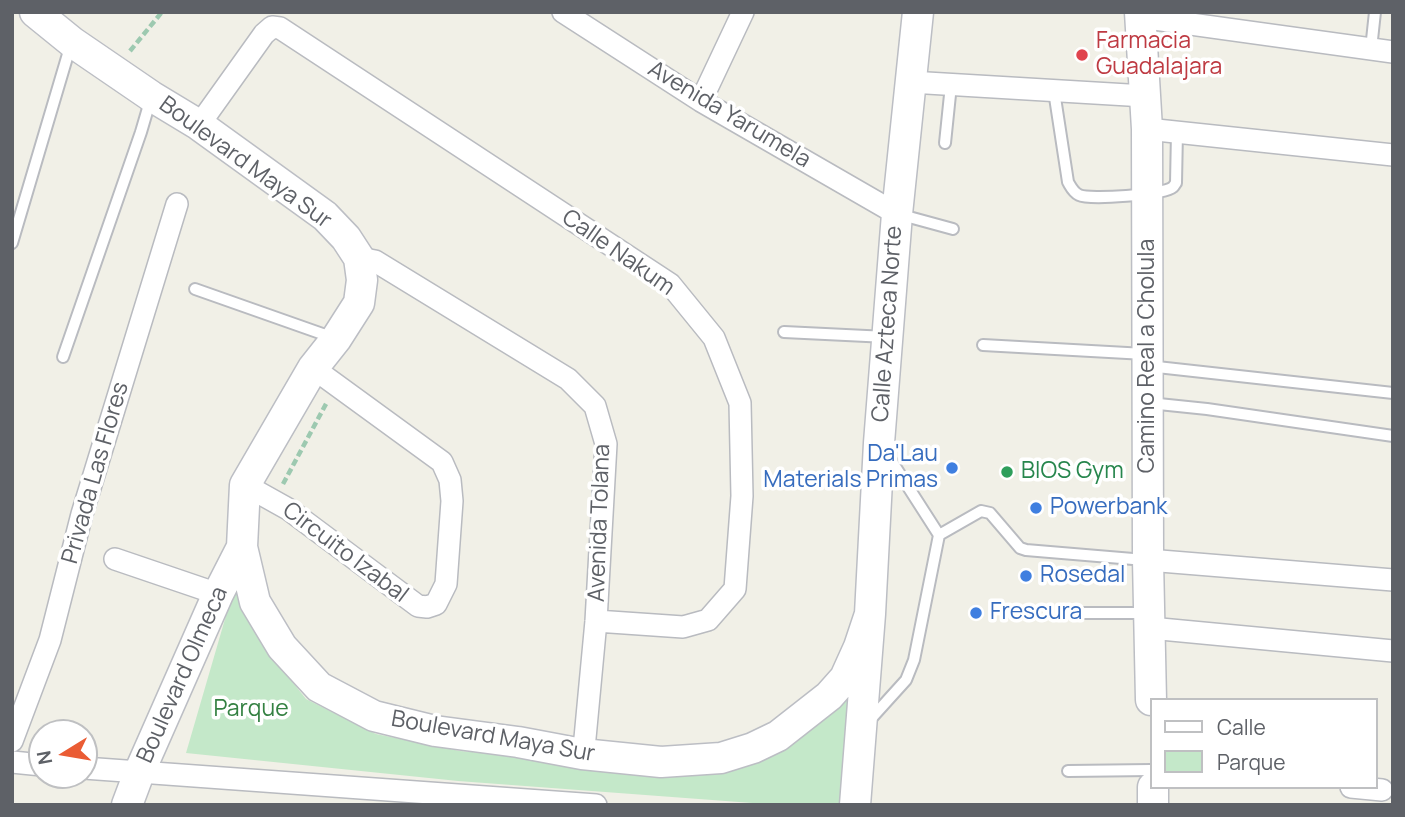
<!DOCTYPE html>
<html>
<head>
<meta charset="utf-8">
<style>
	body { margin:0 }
	#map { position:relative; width:1405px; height:817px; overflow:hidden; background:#f1f0e7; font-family:Manrope,sans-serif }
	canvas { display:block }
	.frame { position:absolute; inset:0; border:14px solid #5e6167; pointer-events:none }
	.legend { position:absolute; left:1150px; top:698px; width:228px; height:91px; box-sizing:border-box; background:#fff; border:2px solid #bfc0c2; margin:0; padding:9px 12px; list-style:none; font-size:21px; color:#5e6167 }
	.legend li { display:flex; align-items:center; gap:14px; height:35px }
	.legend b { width:35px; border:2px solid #bfc0c2 }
	.north { position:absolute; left:28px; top:719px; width:70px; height:70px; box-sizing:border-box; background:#fff; border:2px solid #bfc0c2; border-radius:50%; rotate:259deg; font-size:19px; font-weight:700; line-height:28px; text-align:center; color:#5e6167 }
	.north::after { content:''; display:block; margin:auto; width:24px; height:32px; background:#ea5c34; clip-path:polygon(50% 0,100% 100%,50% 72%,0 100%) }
</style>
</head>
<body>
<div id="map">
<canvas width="1405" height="817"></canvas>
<div class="frame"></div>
<ul class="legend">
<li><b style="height:9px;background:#fff"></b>Calle</li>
<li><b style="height:19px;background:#c4e8c9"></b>Parque</li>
</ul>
<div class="north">N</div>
</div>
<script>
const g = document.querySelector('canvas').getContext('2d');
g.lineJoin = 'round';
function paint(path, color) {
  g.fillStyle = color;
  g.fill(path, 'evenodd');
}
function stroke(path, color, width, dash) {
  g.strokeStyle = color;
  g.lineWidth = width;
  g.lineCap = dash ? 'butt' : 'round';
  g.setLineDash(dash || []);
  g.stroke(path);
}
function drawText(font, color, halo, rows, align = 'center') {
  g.font = font + ' Manrope,sans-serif';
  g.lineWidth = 7;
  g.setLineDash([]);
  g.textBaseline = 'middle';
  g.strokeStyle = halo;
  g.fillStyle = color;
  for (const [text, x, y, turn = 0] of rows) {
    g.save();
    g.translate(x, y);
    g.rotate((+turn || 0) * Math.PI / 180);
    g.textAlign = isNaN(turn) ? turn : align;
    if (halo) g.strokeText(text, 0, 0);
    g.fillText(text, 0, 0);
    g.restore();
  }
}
paint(new Path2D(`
	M239,593L264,646L306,699L376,734L460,751L547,758L728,765L849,684L841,805H779L458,781L186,753L232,595Z`), '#c4e8c9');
const lane = new Path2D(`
	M1371,49L1375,12
	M1054,91L1068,182C1071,187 1073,192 1079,195C1089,200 1164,195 1173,187C1174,186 1175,184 1176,183L1177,132
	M945,143L951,85
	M898,214L953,229
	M12,243L71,44
	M195,289L334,338
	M784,332L887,337
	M983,345L1145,354
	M63,357L141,132L151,98
	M1148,366L1393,393
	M1149,403L1207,409L1393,436
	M939,535L981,511L990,513L1020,548L1026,550L1145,560
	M1084,613H1148
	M868,722L906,680L914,660L939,535L887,454
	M1068,771L1151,770`);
const street = new Path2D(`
	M563,12L701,101L897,214
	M1140,17L1393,52
	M910,82L1145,96
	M701,101L743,12
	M199,125L264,34L272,27L280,28L670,284L714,338L740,403L742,496L735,589L708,620L683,627L596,621
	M1147,129L1393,155
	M359,258L375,261L568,379L595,406L606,444L596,621L585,738L582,754
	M245,485L288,509L418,606L427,607L436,604L446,584L452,501L450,480L442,462L313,368
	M115,559L218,594
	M1148,560L1393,580
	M1150,628L1393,651
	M12,741L50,640L82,514L177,204
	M12,762L42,765
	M84,768L596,805
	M1351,787L1382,790`);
const secondary = new Path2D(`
	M35,12L72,42L151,96L199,125L325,216L346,238L359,258L362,280L359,303L336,339L313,368L245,485L242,547L255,602L282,647L319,687L374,716L435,731L518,742L582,754L661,762L721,758L753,748L778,736L829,696L845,678L859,647L870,614
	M1140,12L1147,129L1148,560L1151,700
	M1153,787V805
	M127,805L139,773L218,594L242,547
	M855,805L870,614L879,443L897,214L918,12`);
stroke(lane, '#b9bbc0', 14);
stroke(street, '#b9bbc0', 24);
stroke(secondary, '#bcbec4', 33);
stroke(new Path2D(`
	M130,51L162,12
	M283,484L327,402`), '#9dc9b0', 4.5, [7, 3.5]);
stroke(lane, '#fff', 10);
stroke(street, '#fff', 21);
stroke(secondary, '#fff', 30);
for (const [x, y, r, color] of [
	[1082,55,7,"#e0444e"],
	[952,468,7,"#3f7fe0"],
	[1007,472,7,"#2e9e5b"],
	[1036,508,7,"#3f7fe0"],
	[1026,576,7,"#3f7fe0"],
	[976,613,7,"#3f7fe0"]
]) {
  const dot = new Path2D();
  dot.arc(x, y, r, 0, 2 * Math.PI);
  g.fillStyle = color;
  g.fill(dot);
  stroke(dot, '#fff', 2.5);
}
drawText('23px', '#be3a42', '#fff', [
	["Farmacia",1096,42],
	["Guadalajara",1096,68]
], 'left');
drawText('23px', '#5e6167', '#fff', [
	["Avenida Yarumela",729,115,31],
	["Boulevard Maya Sur",245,163,36],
	["Calle Nakum",618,253,35],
	["Calle Azteca Norte",888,324,-86],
	["Camino Real a Cholula",1148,356,-90],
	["Privada Las Flores",96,473,-74],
	["Avenida Tolana",600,523,-88],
	["Circuito Izabal",345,553,37],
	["Boulevard Olmeca",183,675,-66],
	["Boulevard Maya Sur",493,737,10]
]);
drawText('23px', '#366cbe', '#fff', [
	["Da'Lau",938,455,"right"],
	["Materials Primas",938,481,"right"],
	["Powerbank",1050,508],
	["Rosedal",1040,576],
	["Frescura",990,613]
], 'left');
drawText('23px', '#27864d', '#fff', [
	["BIOS Gym",1021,472]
], 'left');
drawText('23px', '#348142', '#fff', [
	["Parque",251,710]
]);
</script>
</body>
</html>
